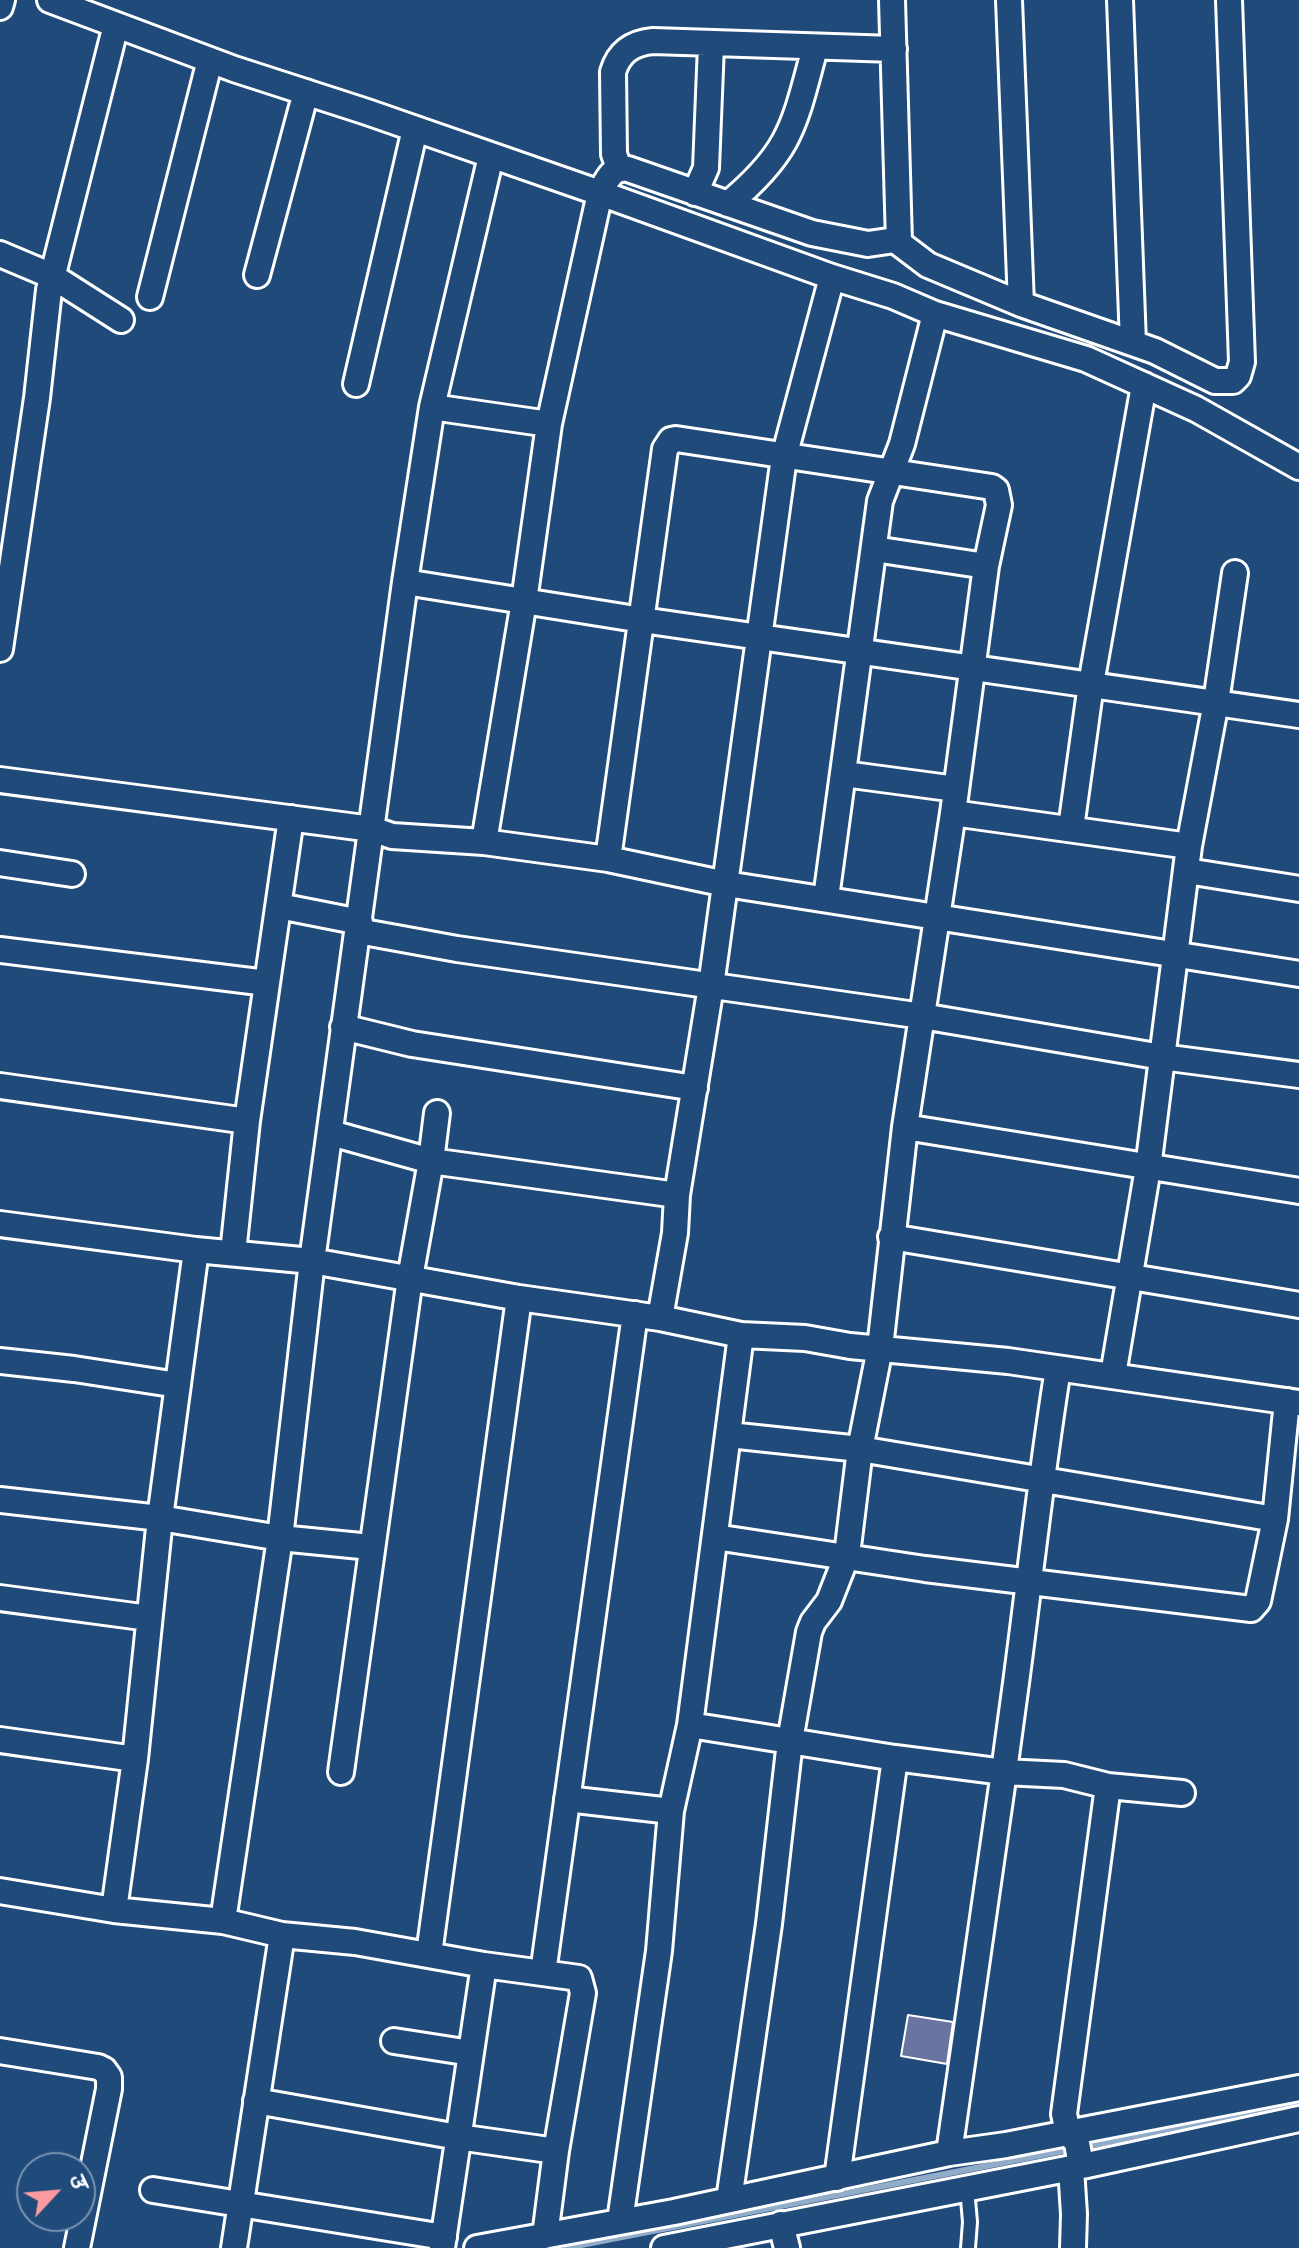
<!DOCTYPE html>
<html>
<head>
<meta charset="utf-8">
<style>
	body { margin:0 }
	#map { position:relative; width:1299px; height:2248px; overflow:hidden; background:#1f4a7a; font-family:Kalam,"Playpen Sans Deva",sans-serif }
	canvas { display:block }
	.north { position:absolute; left:16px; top:2152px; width:80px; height:80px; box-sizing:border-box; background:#1f4a7a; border:2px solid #7992af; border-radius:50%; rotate:64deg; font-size:22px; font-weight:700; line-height:32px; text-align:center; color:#fff }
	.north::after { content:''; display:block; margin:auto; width:28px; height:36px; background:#ff9aa2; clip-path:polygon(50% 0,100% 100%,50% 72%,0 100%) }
</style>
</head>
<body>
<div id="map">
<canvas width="1299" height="2248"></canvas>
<div class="north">उ</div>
</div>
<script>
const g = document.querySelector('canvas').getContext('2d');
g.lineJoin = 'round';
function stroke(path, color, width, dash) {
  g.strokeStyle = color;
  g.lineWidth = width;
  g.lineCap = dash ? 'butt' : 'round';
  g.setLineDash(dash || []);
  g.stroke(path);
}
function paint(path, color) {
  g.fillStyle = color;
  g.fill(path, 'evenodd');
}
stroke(new Path2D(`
	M1084,2147L1299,2105
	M566,2248L1073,2149`), '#91acc8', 6);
const building = new Path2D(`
	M908,2015L953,2022L947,2064L901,2056Z`);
paint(building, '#6975a0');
stroke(building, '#fff', 2);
const service = new Path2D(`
	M967,2188L970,2222L968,2248`);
const minor = new Path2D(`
	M50,0L234,69L367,112L600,193L832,277L893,296L935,314L1086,359L1196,409L1299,467
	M892,0L899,242
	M1009,0L1021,304
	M1120,0L1133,343
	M0,7L2,0
	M619,168L614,154L613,72C619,52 632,43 653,41L894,49
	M695,193L706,168L711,45
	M728,204C792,151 794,125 815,48
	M0,254L52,276L121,320
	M257,275L306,92
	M150,297L210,60
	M356,384L415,129
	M432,407L549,424
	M874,549L986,566
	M405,582L642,620L1299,715
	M0,649L37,398L49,290L116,25
	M844,774L956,789
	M0,780L372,829L392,836L484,842L608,859L726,884L1299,974
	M953,813L1189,846
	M1071,828L1091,684L1144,385
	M484,842L524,601L549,424L600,193C607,180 612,166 628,169L812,233L868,244L895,240L928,265L1021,304L1155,351L1215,381H1233L1238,376L1242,362L1229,0
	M608,859L665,449L671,440L676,439L992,487L996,490L999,505L986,566L953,813L905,1127L880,1348L860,1449L847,1555L829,1601L813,1622L809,1632L790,1741L769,1924L729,2200
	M0,863L72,874
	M1187,871L1299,889
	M826,898L880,501L902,444L935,314
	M279,906L360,922
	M358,931L457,949L922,1016L1162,1057L1299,1075
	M0,950L267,983
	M343,1027L412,1044L695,1088
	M0,1086L247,1121
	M905,1127L1299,1191
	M331,1133L431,1161L677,1195
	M0,1224L196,1250L312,1261L519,1298L660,1318L741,1335L805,1338L850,1346L1008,1361L1299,1403
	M891,1237L1299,1305
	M233,1253L247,1121L291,818
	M660,1318L675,1233L677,1195L711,986L784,457L832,277
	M0,1361L74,1369L178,1385
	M1113,1375L1148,1168L1189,846L1216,702L1235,573
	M729,1435L860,1449L1275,1519
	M0,1500L160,1518L280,1538L371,1547
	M715,1537L925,1569L1251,1609L1258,1601L1275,1519L1287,1401
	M0,1598L149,1618
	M690,1725L895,1758L1004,1772L1064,1775L1108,1786L1182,1793
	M0,1740L135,1759
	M341,1772L410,1278L431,1161L437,1113
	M567,1799L671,1811
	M0,1891L114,1910L223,1921L282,1935L355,1942L484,1965L579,1978L583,1993L556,2151L545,2236
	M114,1910L135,1759L160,1518L196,1250
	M223,1921L280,1538L312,1261L405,582L432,407L491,156
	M429,1954L519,1298
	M543,1973L635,1314
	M394,2041L471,2053
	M0,2051L98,2067L104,2070L109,2077V2089L77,2248
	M256,2101L458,2137L556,2151
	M949,2153C972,1997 995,1840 1016,1683C1030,1578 1041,1474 1058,1369
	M1081,2166L1077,2143L1068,2132L1064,2114L1108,1786
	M1071,2168L1074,2214L1073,2248
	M837,2178L895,1758
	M153,2190L444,2237
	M620,2221L659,1951L671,1811L690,1725L741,1335
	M781,2224L787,2248
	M234,2248L282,1935
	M442,2248L484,1965
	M477,2248L674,2212L949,2153L1006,2145L1299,2088
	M664,2248L1087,2165L1299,2119`);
stroke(service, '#fff', 18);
stroke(minor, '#fff', 30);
stroke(service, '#1f4a7a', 12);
stroke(minor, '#1f4a7a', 24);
</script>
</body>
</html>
